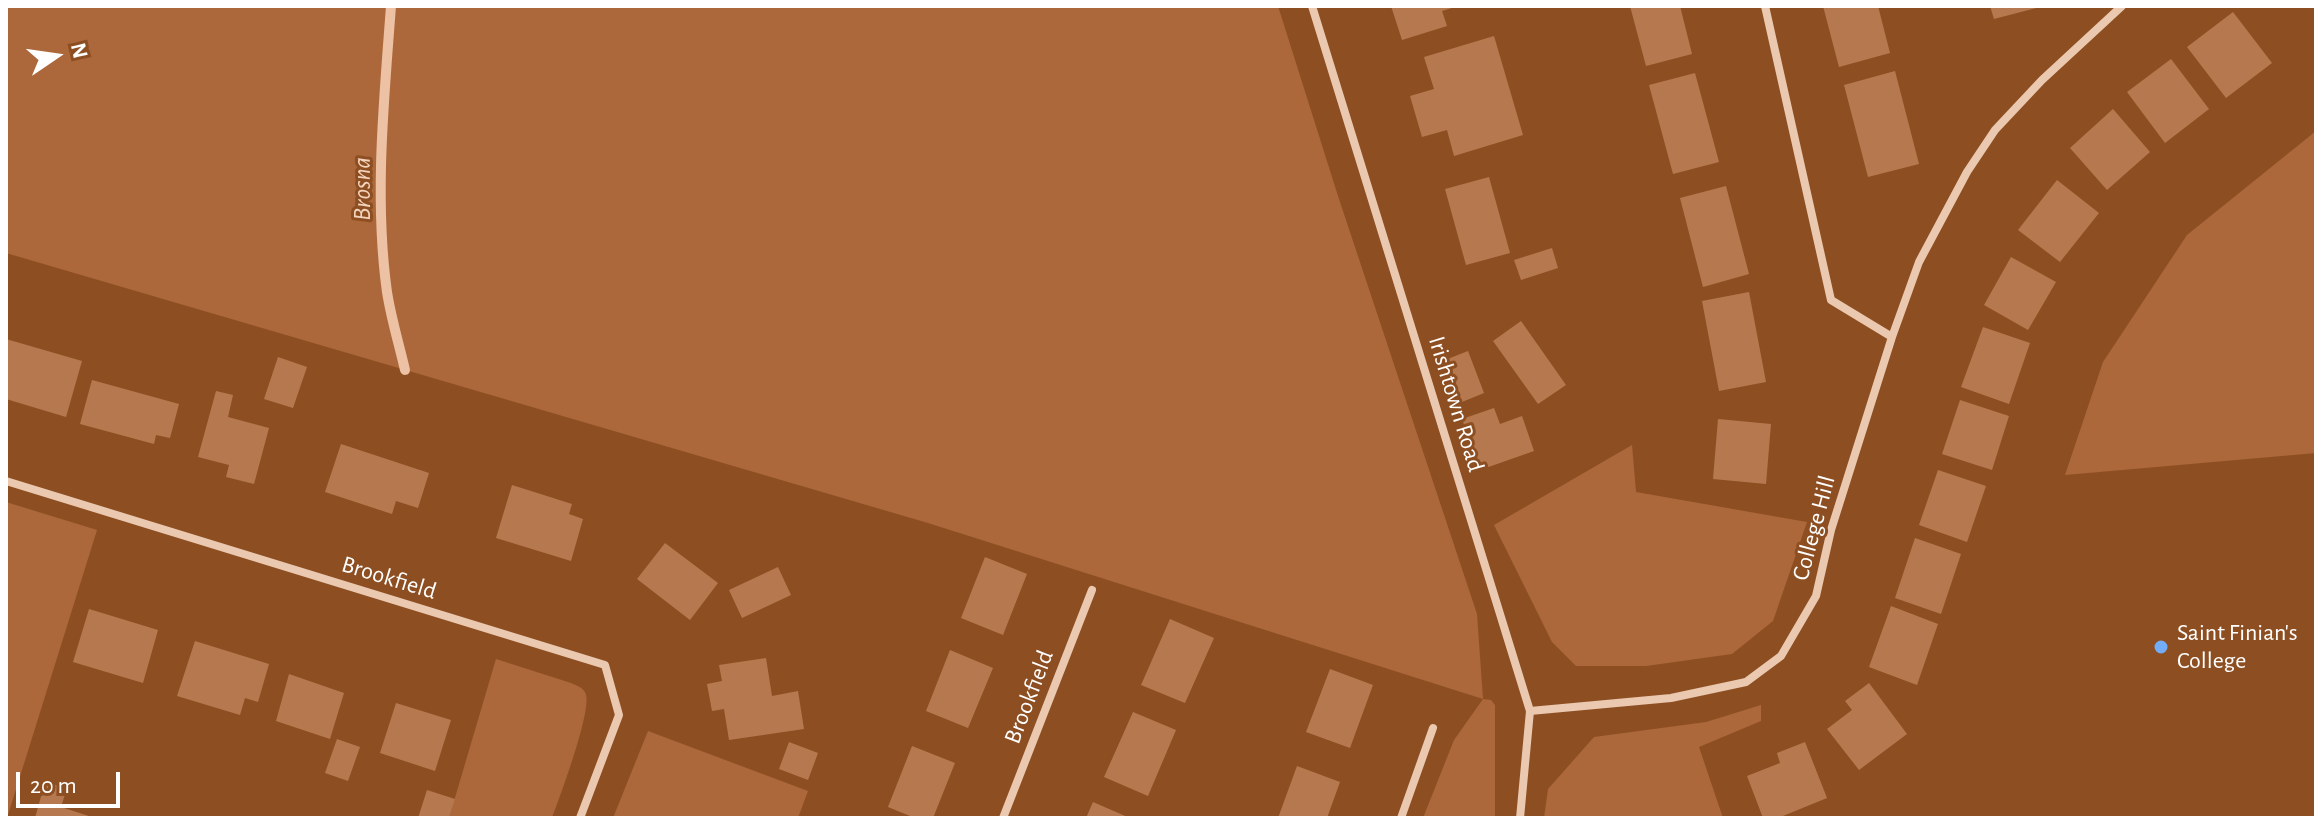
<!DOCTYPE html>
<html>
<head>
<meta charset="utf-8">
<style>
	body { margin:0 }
	#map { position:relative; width:2322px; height:824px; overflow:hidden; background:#8d4f22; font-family:"Alegreya Sans",sans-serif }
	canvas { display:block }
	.frame { position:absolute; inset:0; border:8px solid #fff; pointer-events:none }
	.north { position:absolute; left:16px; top:16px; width:80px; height:80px; -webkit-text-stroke:6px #8d4f22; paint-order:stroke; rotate:77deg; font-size:22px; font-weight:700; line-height:32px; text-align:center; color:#fff }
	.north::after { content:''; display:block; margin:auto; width:28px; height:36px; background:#fff; clip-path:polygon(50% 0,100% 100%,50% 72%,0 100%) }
	.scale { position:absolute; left:16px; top:772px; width:104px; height:36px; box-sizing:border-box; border:4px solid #fff; border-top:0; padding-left:10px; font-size:24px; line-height:28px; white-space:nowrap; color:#fff; -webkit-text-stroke:6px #8d4f22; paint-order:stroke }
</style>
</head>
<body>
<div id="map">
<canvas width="2322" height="824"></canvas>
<div class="frame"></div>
<div class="north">N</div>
<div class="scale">20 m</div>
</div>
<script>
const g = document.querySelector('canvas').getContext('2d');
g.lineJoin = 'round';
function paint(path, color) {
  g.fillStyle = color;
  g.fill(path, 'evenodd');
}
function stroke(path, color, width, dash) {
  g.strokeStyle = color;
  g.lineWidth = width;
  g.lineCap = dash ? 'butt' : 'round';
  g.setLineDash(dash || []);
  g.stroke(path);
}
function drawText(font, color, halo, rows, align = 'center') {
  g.font = font + ' "Alegreya Sans",sans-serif';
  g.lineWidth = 6;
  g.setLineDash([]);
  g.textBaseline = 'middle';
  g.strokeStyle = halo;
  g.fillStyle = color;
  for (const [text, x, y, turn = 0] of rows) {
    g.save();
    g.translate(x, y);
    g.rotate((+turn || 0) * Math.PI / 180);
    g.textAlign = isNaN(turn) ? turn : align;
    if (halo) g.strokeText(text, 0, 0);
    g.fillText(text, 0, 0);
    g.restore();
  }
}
paint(new Path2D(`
	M6,6H1278L1338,196L1477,614L1483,699L1491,700L1495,705V818H1423L1454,740L1483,699L928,523L6,253Z
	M2316,131V453L2065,475L2103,362L2187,235Z
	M1632,445L1636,492L1807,522L1773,621L1732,654L1646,666H1576L1552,642L1494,525Z
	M6,502L97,530L7,818H6Z
	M496,659L571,683C577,686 584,687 586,695C591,713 560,797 552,818H449Z
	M1761,705V721L1699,747L1723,818H1544L1548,789L1594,737L1706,722Z
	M648,731L808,791L798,818H613Z`), '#ac683a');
stroke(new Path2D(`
	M391,6C384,100 374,198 387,292C391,318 399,344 405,370`), '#ecc1a4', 10);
paint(new Path2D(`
	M1391,6H1455V7L1442,11L1447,26L1402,40Z
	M1630,6H1680L1692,54L1646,66Z
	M1823,6H1878L1890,53L1839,67Z
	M1990,6H2040V7L1994,19Z
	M2233,12L2272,63L2226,98L2187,47Z
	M1494,36L1523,135L1454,156L1447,130L1422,137L1410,96L1434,89L1424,57Z
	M2171,59L2209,109L2165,143L2127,92Z
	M1895,71L1919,164L1868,177L1844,85Z
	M1695,73L1719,162L1673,174L1649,85Z
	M2113,109L2150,152L2107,190L2070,148Z
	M1489,177L1510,253L1466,265L1445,189Z
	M2057,180L2099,213L2060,262L2018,230Z
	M1726,186L1749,274L1703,287L1680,198Z
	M1552,248L1558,268L1521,280L1514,260Z
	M2011,257L2056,282L2028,330L1984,305Z
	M1749,292L1766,382L1719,391L1702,301Z
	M1521,321L1566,385L1538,404L1493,341Z
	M1983,327L2030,343L2009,404L1961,387Z
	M6,339L82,361L66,417L6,399Z
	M1468,351L1484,393L1462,402L1445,360Z
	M278,357L307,367L293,408L264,399Z
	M92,380L179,404L170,438L156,435L154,444L80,424Z
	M216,391L233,395L228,417L269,428L254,484L226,477L229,465L198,457Z
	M1960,400L2009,416L1992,470L1942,454Z
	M1494,408L1500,424L1522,416L1534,451L1480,470L1462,419Z
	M1718,419L1771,424L1766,484L1713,479Z
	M341,444L429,473L418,508L396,501L392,514L325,492Z
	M1938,470L1986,486L1967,542L1919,525Z
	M512,485L572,504L569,514L583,519L571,561L496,538Z
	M1915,538L1961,554L1941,614L1895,598Z
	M665,543L718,583L690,620L637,579Z
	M985,557L1027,574L1003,635L961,618Z
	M778,567L791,595L742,618L729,590Z
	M1891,606L1938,624L1917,685L1869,667Z
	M89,609L158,630L143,683L73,662Z
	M1170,619L1214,638L1185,703L1141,685Z
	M195,641L269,664L258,702L245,698L240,715L177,696Z
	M950,650L993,668L968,728L926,711Z
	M766,658L772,696L798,691L804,729L729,740L724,709L712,711L707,684L722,681L719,665Z
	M1330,669L1373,685L1350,748L1306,732Z
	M289,674L344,693L330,739L276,721Z
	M1869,683L1907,734L1859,770L1827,729L1852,710L1845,701Z
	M396,703L451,720L435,771L380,753Z
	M1133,712L1176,730L1148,796L1104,777Z
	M337,739L360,747L348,781L325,773Z
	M789,742L818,753L808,780L779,769Z
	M1805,742L1827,798L1778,818H1763L1747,776L1780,763L1777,753Z
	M912,746L955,763L933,818H915L888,807Z
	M1297,766L1340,782L1327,818H1278Z
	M45,782L67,788L61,807L95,818H35Z
	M427,790L455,799L449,818H418Z
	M1093,802L1130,818H1086Z`), '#b6794f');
stroke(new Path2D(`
	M1312,6L1530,711L1520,818
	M1765,6L1831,300L1892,337
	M6,481L605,665L619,715L580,818
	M1530,711L1671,698L1746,682L1781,656L1816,596L1831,530L1892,337L1919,262L1967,172L1995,130L2042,80L2122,6
	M1003,818L1092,590
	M1401,818L1433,728`), '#ebc8b0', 8);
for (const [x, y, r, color] of [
	[2161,647,8,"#73acf7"]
]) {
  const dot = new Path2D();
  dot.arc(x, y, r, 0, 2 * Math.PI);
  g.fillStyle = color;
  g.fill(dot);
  stroke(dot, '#8d4f22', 3);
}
drawText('24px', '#fff', '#8d4f22', [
	["Irishtown Road",1456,404,73],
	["College Hill",1814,528,-75],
	["Brookfield",389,578,17],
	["Brookfield",1029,697,-69]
]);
drawText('24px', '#fff', '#8d4f22', [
	["Saint Finian's",2177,633],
	["College",2177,661]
], 'left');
drawText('italic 26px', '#f3d4bf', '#8d4f22', [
	["Brosna",362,189,-90]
]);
</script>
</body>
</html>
